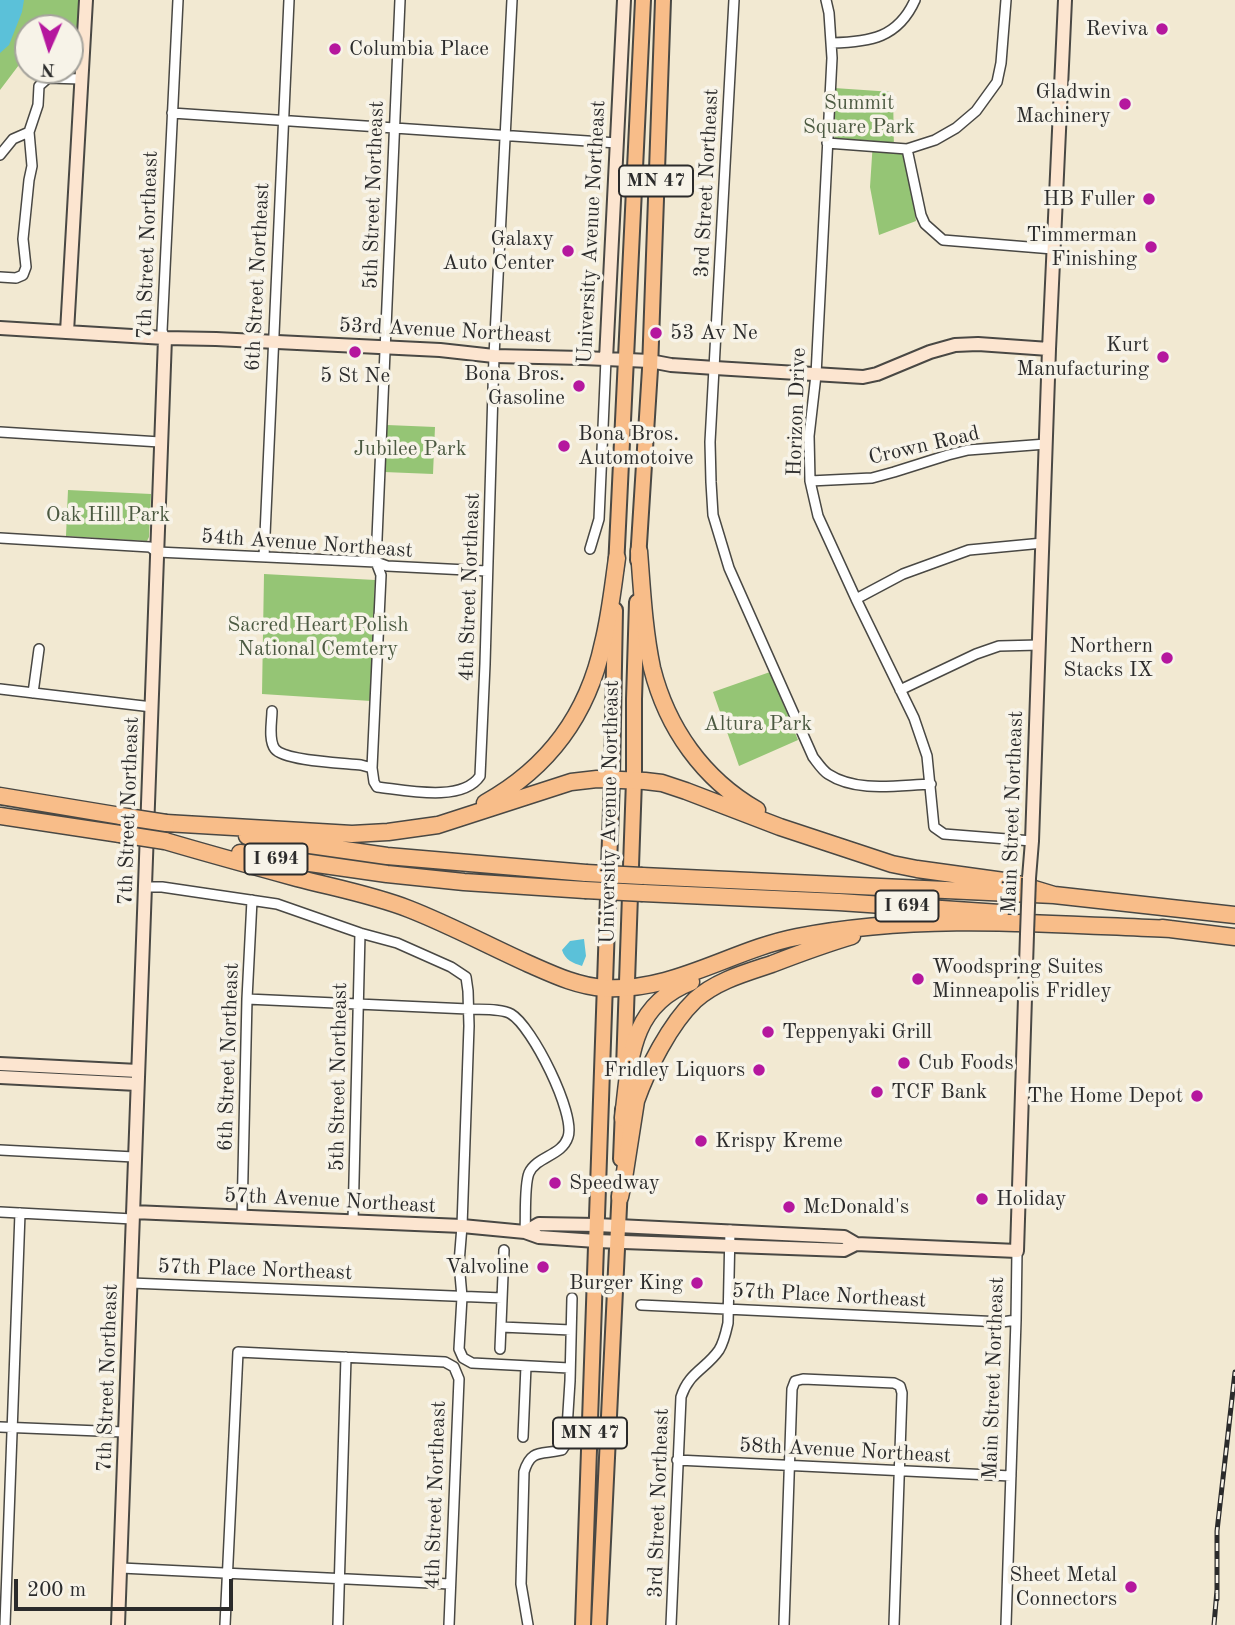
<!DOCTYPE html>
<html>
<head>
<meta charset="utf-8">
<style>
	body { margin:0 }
	#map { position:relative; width:1235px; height:1625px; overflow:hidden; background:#f2e9d2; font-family:"Old Standard TT",serif }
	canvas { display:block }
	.north { position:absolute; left:14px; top:14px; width:70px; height:70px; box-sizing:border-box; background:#f7f3e8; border:2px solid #a5a39c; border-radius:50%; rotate:183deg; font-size:19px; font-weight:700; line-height:28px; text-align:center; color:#2b2b2b }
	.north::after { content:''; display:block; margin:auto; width:24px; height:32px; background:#b5179e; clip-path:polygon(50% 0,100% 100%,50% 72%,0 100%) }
	.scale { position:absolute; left:14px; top:1579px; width:219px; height:32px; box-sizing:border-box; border:4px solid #2b2b2b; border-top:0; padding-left:9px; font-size:21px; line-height:24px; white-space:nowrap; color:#2b2b2b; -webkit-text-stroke:5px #f7f3e8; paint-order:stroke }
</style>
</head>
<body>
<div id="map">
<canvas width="1235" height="1625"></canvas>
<div class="north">N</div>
<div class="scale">200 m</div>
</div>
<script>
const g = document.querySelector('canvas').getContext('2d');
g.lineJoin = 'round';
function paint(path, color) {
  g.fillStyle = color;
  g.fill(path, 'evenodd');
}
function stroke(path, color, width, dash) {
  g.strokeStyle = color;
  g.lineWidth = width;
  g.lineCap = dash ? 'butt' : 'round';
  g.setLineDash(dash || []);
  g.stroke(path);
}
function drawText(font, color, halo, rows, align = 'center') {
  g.font = font + ' "Old Standard TT",serif';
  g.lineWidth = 7;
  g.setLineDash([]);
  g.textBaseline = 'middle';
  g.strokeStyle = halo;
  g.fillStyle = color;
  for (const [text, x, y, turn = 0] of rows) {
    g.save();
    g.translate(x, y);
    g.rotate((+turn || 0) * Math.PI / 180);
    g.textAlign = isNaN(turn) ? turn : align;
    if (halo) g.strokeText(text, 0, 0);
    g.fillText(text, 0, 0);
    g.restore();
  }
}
paint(new Path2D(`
	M0,0H79L78,34L70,33V28H28V53L0,90Z
	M834,88L893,92L894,151H900L906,157L916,221L879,235L870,187L873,141L835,138L832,133Z
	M387,425L435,427L433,474L384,472Z
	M68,490L151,494L149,537L147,541L66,536Z
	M264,574L375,580L371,701L262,694Z
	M770,672L798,740L739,766L713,692Z`), '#95c575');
paint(new Path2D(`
	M0,0H24L22,12L9,45L0,53Z
	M584,939L586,956L582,966C573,963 565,960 562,950L570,941Z`), '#5bc1d9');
const street = new Path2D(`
	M400,0L376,562L381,575L372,768L374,782L377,787C405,790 462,803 480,776L485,664L494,356L512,0
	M734,0L710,442L711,482L713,515L729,568L813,757C817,762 822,770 828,774C857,793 898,785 931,784
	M826,0L829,13L832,58L816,375L809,436L810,481L818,516L856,599L914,718L927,756L934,827L944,834L1032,841
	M832,43C870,42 898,38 915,0
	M172,113L617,143
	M827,143L907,149L935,140L956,128L976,111L997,82L1001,63L1006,0
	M907,149L921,215L925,224L943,240L1053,249
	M0,155L13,139L29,132
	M0,277L16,278L23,275L26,267L23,239L29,180L32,166L29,132L38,105L39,86L48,78L81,79
	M165,338L162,331L178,0
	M0,432L160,442
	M810,481L872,478L894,472L948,455L968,450L1046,444
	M0,538L150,547L157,552L376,562L387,566L487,571
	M590,549L599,519L606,359
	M264,557L289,0
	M856,599L903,574L969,550L1043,543
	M0,689L152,707
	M900,690L976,654L999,646L1039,645
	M33,693L39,649
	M272,711C272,721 268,740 275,749C284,761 344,763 361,765L372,768
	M146,887H162L277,904L360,933L397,943L451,967L466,977L468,991L469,1026L462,1226L459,1263L462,1297L459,1349L463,1358L472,1363L569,1368
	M247,999L468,1009C479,1010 501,1008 511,1014C532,1026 576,1114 568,1137C562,1156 537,1156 529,1173C524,1185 526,1217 525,1232
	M0,1150L134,1157
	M0,1212L133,1219
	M242,1216L247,999L252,900
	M353,1221L360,933
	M131,1283L502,1298
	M641,1305L1002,1322L1016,1320
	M501,1327L571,1330
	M500,1349L504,1250
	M0,1427L124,1432
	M523,1437L526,1366
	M677,1460L1011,1476
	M121,1568L450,1584
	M5,1625L20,1213
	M225,1625L238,1352L445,1362L454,1367L459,1379L449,1625
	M338,1625L346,1357
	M528,1625L521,1584L524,1472C531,1448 542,1455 562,1450L566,1444L570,1381L572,1298
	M671,1625L681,1397C689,1372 706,1369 719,1350C724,1342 726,1332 728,1323L730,1230
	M784,1625L792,1389L795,1381L803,1379L894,1383L900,1386L902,1393L894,1625
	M1006,1625L1016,1320L1017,1251`);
const secondary = new Path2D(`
	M0,328L165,338L216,339L440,350L494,356L583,358L650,361L671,365L715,368L863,377L877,374L930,352L955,345L978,344L1049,349
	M67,332L86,0
	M606,359L624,0
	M1029,878L1032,841L1049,349L1065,0
	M0,1064L138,1071
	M0,1077L137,1084
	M133,1212L462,1226L525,1232L539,1237L596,1241L844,1250L856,1244L1017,1251L1027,934
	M525,1232L539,1224L597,1225L844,1237L856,1244
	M118,1625L165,338`);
const primary = new Path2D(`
	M638,560L650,369L663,0
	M616,568L643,0
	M624,1068L634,780V699L637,602
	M621,1159L623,1109
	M583,1625L612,779L615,610
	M599,1625L620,1186`);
const highway = new Path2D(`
	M639,551C642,590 644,630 652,668C667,728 703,779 757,810
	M0,796L121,816
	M485,803C548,768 588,714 603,643C610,615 613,586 617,558
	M0,816L120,834
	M166,823L352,834L388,832L438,825L571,782L597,779L645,781L662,783L686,791L780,827L892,864L917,869L1011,882L1054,895
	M247,836L387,856L586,873
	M165,841C209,854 253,866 297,878C335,888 373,895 409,909C450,925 489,946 529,964C554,975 577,986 604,988C674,992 731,950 797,937C920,913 1047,924 1171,929
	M240,853L387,874L464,882L585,890
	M642,876L1054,895L1235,915
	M643,893L839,902L1000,913
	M1162,928L1235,937
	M623,1118C630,1061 629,1006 691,982
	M620,1197L624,1178L636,1101C647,1069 670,1024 695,1000C716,981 745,973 772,964C798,954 825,944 852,936`);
stroke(street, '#494844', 12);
stroke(secondary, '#494844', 16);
stroke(primary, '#494844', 18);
stroke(highway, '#494844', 19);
stroke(street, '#fff', 9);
stroke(secondary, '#fce5d0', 12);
stroke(primary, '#f8bd89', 14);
stroke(highway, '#f8bd89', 16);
const rail = new Path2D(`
	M1217,1599V1531L1235,1372
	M1214,1625L1217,1590`);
stroke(rail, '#2b2b2b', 5);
stroke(rail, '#f7f3e8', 2.5, [8]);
const secondaryBridge = new Path2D(`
	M1027,934L1029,878`);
const highwayBridge = new Path2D(`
	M121,816L166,823
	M120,834L165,841
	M586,873L642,876
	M585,890L643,893`);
stroke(secondaryBridge, '#494844', 16, []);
stroke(highwayBridge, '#494844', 19, []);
stroke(secondaryBridge, '#fce5d0', 12);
stroke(highwayBridge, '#f8bd89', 16);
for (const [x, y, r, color] of [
	[1162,29,7,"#b5179e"],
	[335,49,7,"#b5179e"],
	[1125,104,7,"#b5179e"],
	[1149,199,7,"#b5179e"],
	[1151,247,7,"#b5179e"],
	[568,251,7,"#b5179e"],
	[656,333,7,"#b5179e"],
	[355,352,7,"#b5179e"],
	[1163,357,7,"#b5179e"],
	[579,386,7,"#b5179e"],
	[564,446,7,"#b5179e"],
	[1167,658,7,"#b5179e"],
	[918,979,7,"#b5179e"],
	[768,1032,7,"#b5179e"],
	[904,1063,7,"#b5179e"],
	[759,1070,7,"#b5179e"],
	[877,1092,7,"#b5179e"],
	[1197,1096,7,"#b5179e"],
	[701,1141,7,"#b5179e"],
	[555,1183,7,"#b5179e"],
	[982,1199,7,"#b5179e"],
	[789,1207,7,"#b5179e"],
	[543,1267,7,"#b5179e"],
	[697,1283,7,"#b5179e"],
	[1131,1587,7,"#b5179e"]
]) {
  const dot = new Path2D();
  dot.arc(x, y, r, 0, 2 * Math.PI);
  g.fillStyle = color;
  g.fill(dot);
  stroke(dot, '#f7f3e8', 2.5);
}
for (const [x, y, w] of [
	[656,181,74],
	[276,859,63],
	[907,906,63],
	[590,1433,74]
]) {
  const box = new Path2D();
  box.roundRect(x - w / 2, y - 15.5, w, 31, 5);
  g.fillStyle = '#f7f3e8';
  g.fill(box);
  stroke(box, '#2b2b2b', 2);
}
drawText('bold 19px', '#2b2b2b', null, [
	["MN 47",656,181],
	["I 694",276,859],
	["I 694",907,906],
	["MN 47",590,1433]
]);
drawText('21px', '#2b2b2b', '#f7f3e8', [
	["Reviva",1148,29],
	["Columbia Place",349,49,"left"],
	["Gladwin",1111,92],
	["Machinery",1111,116],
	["HB Fuller",1135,199],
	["Timmerman",1137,235],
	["Finishing",1137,259],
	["Galaxy",554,239],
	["Auto Center",554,263],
	["53 Av Ne",670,333,"left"],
	["Kurt",1149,345],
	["Manufacturing",1149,369],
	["Bona Bros.",565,374],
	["Gasoline",565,398],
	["5 St Ne",355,376,"center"],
	["Bona Bros.",578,434,"left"],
	["Automotoive",578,458,"left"],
	["Northern",1153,646],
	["Stacks IX",1153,670],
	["Woodspring Suites",932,967,"left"],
	["Minneapolis Fridley",932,991,"left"],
	["Teppenyaki Grill",782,1032,"left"],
	["Cub Foods",918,1063,"left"],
	["Fridley Liquors",745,1070],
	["TCF Bank",891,1092,"left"],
	["The Home Depot",1183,1096],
	["Krispy Kreme",715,1141,"left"],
	["Speedway",569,1183,"left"],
	["Holiday",996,1199,"left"],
	["McDonald's",803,1207,"left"],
	["Valvoline",529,1267],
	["Burger King",683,1283],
	["Sheet Metal",1117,1575],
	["Connectors",1117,1599]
], 'right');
drawText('21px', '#4b5941', '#f7f3e8', [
	["Summit",859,103],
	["Square Park",859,127],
	["Jubilee Park",410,449],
	["Oak Hill Park",108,515],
	["Sacred Heart Polish",318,625],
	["National Cemtery",318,649],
	["Altura Park",758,724]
]);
drawText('21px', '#2b2b2b', '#f7f3e8', [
	["3rd Street Northeast",707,183,-87],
	["5th Street Northeast",374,195,-88],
	["University Avenue Northeast",592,232,-87],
	["7th Street Northeast",148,245,-88],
	["6th Street Northeast",258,277,-87],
	["53rd Avenue Northeast",445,331,3],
	["Horizon Drive",797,412,-88],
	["Crown Road",924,446,-13],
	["54th Avenue Northeast",307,544,4],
	["4th Street Northeast",470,587,-88],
	["7th Street Northeast",129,811,-88],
	["University Avenue Northeast",610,812,-89],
	["Main Street Northeast",1013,812,-88],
	["6th Street Northeast",229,1057,-88],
	["5th Street Northeast",339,1077,-89],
	["57th Avenue Northeast",330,1201,3],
	["57th Place Northeast",255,1270,2],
	["57th Place Northeast",829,1296,3],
	["7th Street Northeast",108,1378,-88],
	["Main Street Northeast",994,1378,-88],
	["58th Avenue Northeast",845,1451,3],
	["4th Street Northeast",436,1495,-88],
	["3rd Street Northeast",659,1503,-88]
]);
</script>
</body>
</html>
